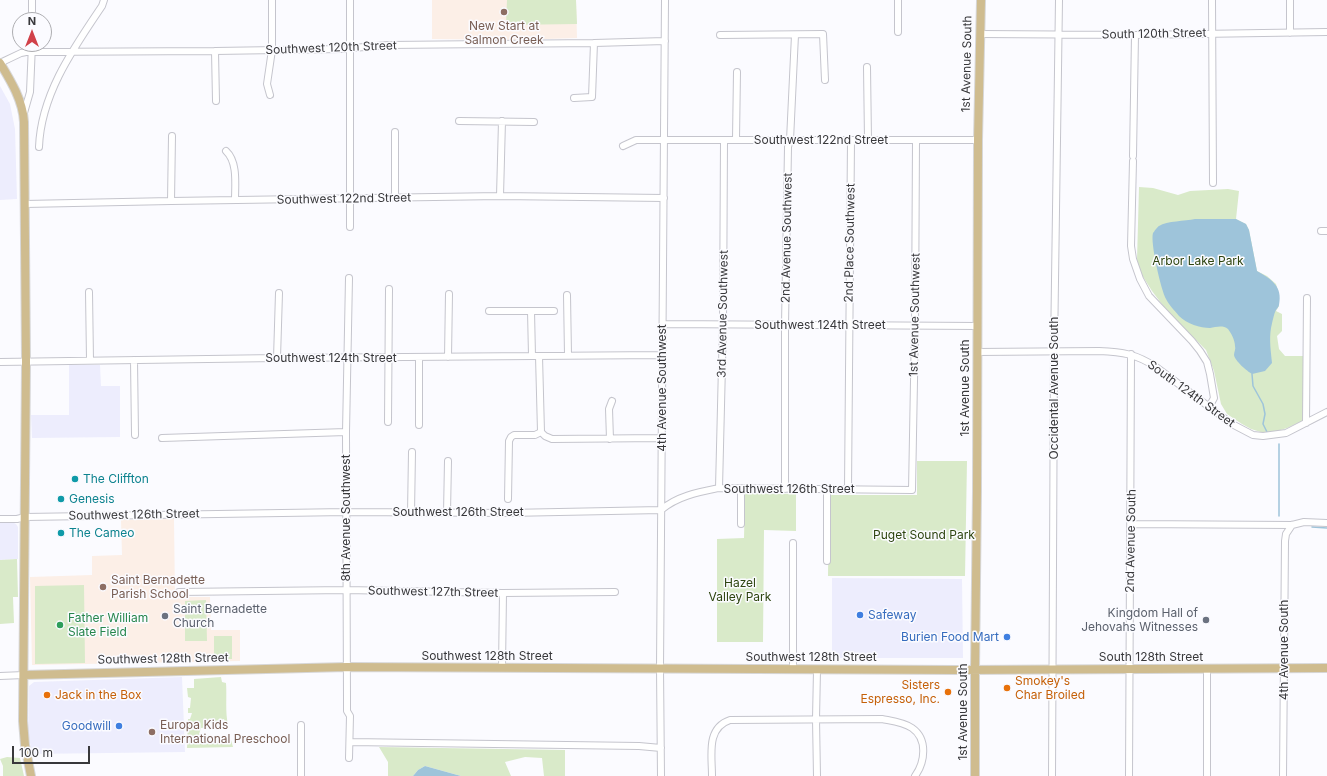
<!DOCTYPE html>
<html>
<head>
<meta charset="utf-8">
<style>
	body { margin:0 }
	#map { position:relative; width:1327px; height:776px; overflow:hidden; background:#fbfbff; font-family:Inter,sans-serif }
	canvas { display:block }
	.north { position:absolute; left:12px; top:12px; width:40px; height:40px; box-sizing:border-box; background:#fbfbff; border:1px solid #adadb1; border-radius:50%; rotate:0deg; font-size:11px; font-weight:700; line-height:16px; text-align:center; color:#38383b }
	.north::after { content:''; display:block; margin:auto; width:14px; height:18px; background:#d14149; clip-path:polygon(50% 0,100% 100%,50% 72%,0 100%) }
	.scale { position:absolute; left:12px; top:746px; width:78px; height:18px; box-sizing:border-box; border:2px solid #38383b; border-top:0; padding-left:5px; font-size:12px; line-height:14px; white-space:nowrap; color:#38383b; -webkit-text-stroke:3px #fbfbff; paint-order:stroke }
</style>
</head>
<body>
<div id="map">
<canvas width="1327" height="776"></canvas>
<div class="north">N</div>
<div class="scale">100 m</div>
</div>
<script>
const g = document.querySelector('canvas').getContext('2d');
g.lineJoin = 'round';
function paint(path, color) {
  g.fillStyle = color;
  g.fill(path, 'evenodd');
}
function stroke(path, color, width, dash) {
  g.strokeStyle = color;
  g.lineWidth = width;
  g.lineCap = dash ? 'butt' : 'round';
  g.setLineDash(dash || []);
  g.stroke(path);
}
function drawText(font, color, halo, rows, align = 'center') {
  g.font = font + ' Inter,sans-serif';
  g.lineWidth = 3;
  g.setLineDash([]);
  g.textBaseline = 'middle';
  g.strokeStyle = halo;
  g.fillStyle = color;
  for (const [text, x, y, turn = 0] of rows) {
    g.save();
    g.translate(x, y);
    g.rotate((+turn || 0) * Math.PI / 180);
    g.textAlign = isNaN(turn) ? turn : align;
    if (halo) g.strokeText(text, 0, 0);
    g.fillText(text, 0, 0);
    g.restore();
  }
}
paint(new Path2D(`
	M0,86L10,104L15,129L17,199L0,200Z
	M69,365H100L101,386H120V437L32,438L31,415H69Z
	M12,522L16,524L18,527V559L0,560V523Z
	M832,578L962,579L963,658H832Z
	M182,677L185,752L32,754L28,732L29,686L34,682Z`), '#ededfd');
paint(new Path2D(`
	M432,0H576L577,38L514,40L432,39Z
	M174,519L175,597H210L211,630H240V661L32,665L30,577L92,575V556L122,555L121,520Z`), '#fcefe7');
paint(new Path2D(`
	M507,0H576L577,24L506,25Z
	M1139,187L1153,188L1178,195L1190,191L1228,189L1239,191L1236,219L1246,224L1249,230L1257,271L1267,276L1276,284L1279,295V306L1276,311L1282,314V331L1277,336L1279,349L1285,356H1304V420L1287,428L1274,432L1264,433L1251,429L1242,424L1227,414L1221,404L1214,371L1206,350L1167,311L1152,291L1140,272L1137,260Z
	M917,461H967L965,576H828L829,495H917Z
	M745,493L796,494V531L764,530L763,642H717V539L744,538Z
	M17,559L18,597H13L14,623L0,624V560Z
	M84,585L85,663L35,664V586Z
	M206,600L207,641H185V601Z
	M214,636H232V659H214Z
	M221,677L222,682L226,683C227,695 225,714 228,724L226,725L224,719L217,721V728L215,729L212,726L211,721H210C208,725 206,728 201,728L199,734L207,735L203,738L197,737V739L207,744L208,741L212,740L219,743L231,740L233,747L187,748L188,719H190L192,713H188V708H190L191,698L188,697L187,688H194V679Z
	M379,747L565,750V776H544L542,758L525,757L505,762L511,776H461L425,766L418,770L413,776H388V762Z
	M7,757L20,758L24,776H3V766L0,759Z`), '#d9eac9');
paint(new Path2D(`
	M1195,219H1236L1246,224L1249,230L1257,271C1271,279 1283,286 1279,305C1278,308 1278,307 1276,310C1274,313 1272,324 1271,328C1269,340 1271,352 1272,363L1265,371L1252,374C1247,371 1235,361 1234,355C1234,352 1236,349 1235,346C1235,340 1231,333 1228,329C1223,325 1216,327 1210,328C1200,328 1187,324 1179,316C1175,311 1169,305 1166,299C1161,290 1150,242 1153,233C1154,232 1157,227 1159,226C1167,221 1185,221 1195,219Z
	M425,766L461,776H413L418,770Z`), '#9ec4da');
stroke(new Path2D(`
	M1252,374L1253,386L1263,404L1265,414L1263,424L1267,432
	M1279,516V444
	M1312,527L1327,528`), '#9ec4da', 1.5);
const minor = new Path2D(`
	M1212,0L1213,183
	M32,20V0
	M898,32V0
	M1290,33V0
	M980,34L1135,35L1327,32
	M720,35L823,34L825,80
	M215,51L216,101
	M0,63L21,53L26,52L215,51L341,49L388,45L594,43L665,41
	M867,67L868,140
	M270,95L267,84L272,50V0
	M574,98L592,97L594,43
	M24,113L30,92L32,44
	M459,121L534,122
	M395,132V198
	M736,139L737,72
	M623,146L636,140H978
	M39,147C41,94 73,49 102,6L104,0
	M226,151C238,162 235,185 235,200
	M1133,156L1135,35
	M1133,161L1131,246L1133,259L1140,279L1149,296L1192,341L1200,351L1207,362L1210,374L1214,398L1209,407
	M500,196L502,121
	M171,201L172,136
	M25,204L171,201L500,196L664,198
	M350,227V0
	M1321,231H1327
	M349,278L346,432L347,699V711L350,716L349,758
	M89,292L90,360
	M567,295L568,355
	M489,311H554
	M531,311L532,356
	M663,324L978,326
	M977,352L1099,351C1123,352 1136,354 1156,367L1232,424L1253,435L1263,436L1286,433L1327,412
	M539,356L541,432
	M448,357L449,294
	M277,358L279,293
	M134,360L135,435
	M0,362L277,358L662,355
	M388,422L389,289
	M1306,423L1307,298
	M419,425V357
	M541,432L545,436L552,439L662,438
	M162,438L346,432
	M610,439L609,409L612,401
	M719,488L723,324L724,140
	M741,489V524
	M785,489V325L788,147L790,140L795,35
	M827,489V561
	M848,489L851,140
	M508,499L509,441L511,437L514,435H535L541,432
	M411,513L412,452
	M447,513L448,461
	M0,519H17L25,517L346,512L508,513L661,510C677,496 699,492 719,488L912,490L915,326L916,140
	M1131,524L1292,525L1304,522L1327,523
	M793,543V669
	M179,592L346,590L502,593L615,592
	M502,668L503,593
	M0,676L24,675
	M301,725V776
	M350,742L639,746L661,748
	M661,776L660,668L665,0
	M712,776C712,755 706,728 730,720L882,719C892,721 903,722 912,728C928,739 925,762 915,776
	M817,776L816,719L817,670
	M1052,776L1054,351L1059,0
	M1129,776C1129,635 1131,495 1131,354
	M1207,776V669
	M1283,776L1285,541L1286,534L1292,525`);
const major = new Path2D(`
	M0,63C11,81 23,101 24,122L26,362L23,721L25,745L31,776
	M24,675L347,667L961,670L1327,668
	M975,776V670L977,491L978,140L981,0`);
stroke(minor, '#c5c5cd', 8);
stroke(major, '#d7d7d8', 10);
stroke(minor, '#fff', 6);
stroke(major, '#cfbc8f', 8);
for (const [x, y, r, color] of [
	[504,12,4,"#8d6e63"],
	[75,479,4,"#0f9aa8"],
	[61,499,4,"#0f9aa8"],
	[61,533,4,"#0f9aa8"],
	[103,587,4,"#8d6e63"],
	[860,615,4,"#3f7fe0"],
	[165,616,4,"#6b7280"],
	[1206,620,4,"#6b7280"],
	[60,625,4,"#2e9e5b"],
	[1007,637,4,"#3f7fe0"],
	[1007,688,4,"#e8710a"],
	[948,692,4,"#e8710a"],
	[47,695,4,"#e8710a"],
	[119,726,4,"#3f7fe0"],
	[152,732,4,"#8d6e63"]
]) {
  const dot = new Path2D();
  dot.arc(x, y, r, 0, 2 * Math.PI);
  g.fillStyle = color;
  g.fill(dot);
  stroke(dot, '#fbfbff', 1.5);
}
drawText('12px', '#785e54', '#fbfbff', [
	["New Start at",504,26,"center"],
	["Salmon Creek",504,40,"center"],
	["Saint Bernadette",111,580],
	["Parish School",111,594],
	["Europa Kids",160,725],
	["International Preschool",160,739]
], 'left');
drawText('12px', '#38383b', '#fbfbff', [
	["South 120th Street",1154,34,-1],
	["Southwest 120th Street",331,48,-2],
	["1st Avenue South",967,64,-89],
	["Southwest 122nd Street",821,140],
	["Southwest 122nd Street",344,199,-1],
	["2nd Avenue Southwest",787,238,-89],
	["2nd Place Southwest",850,243,-89],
	["3rd Avenue Southwest",723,314,-89],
	["1st Avenue Southwest",915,315,-89],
	["Southwest 124th Street",820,325],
	["Southwest 124th Street",331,358],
	["4th Avenue Southwest",662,388,-90],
	["1st Avenue South",965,388,-90],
	["Occidental Avenue South",1054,388,-90],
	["South 124th Street",1191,394,36],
	["Southwest 126th Street",789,489],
	["Southwest 126th Street",458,512],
	["Southwest 126th Street",134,515,-1],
	["8th Avenue Southwest",346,518,-90],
	["2nd Avenue South",1131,541,-89],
	["Southwest 127th Street",433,592,1],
	["4th Avenue South",1284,650,-90],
	["Southwest 128th Street",487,656],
	["Southwest 128th Street",811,657],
	["South 128th Street",1151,657],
	["Southwest 128th Street",163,659,-1],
	["1st Avenue South",963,712,-90]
]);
drawText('12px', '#2d440f', '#fbfbff', [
	["Arbor Lake Park",1198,261],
	["Puget Sound Park",924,535],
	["Hazel",740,583],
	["Valley Park",740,597]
]);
drawText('12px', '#0d838f', '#fbfbff', [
	["The Cliffton",83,479],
	["Genesis",69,499],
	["The Cameo",69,533]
], 'left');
drawText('12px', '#5b616d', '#fbfbff', [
	["Saint Bernadette",173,609],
	["Church",173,623],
	["Kingdom Hall of",1198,613,"right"],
	["Jehovahs Witnesses",1198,627,"right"]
], 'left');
drawText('12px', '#366cbe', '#fbfbff', [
	["Safeway",868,615,"left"],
	["Burien Food Mart",999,637],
	["Goodwill",111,726]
], 'right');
drawText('12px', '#27864d', '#fbfbff', [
	["Father William",68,618],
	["Slate Field",68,632]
], 'left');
drawText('12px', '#c56008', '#fbfbff', [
	["Smokey's",1015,681],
	["Char Broiled",1015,695],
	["Sisters",940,685,"right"],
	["Espresso, Inc.",940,699,"right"],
	["Jack in the Box",55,695]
], 'left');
</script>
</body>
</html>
